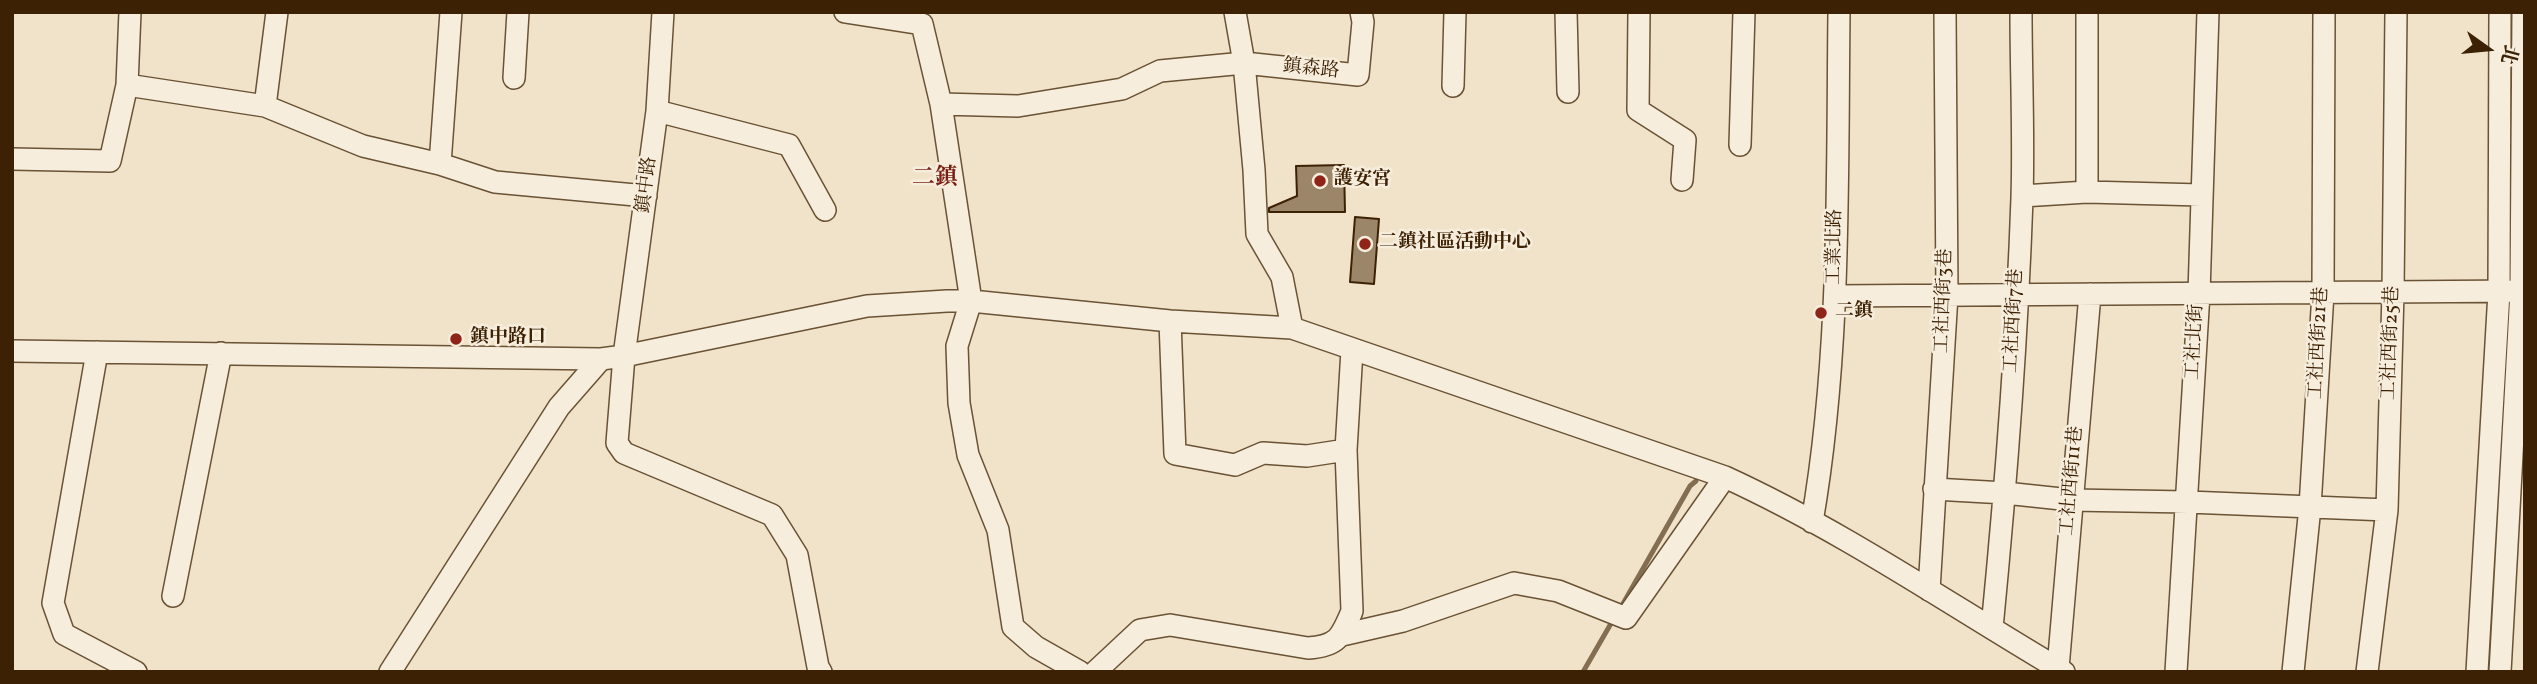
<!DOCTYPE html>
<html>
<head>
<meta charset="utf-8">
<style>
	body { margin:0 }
	#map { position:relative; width:2537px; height:684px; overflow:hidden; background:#f1e3c9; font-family:Vollkorn,"Noto Serif TC",serif }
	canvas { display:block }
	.frame { position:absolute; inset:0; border:14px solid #3d2104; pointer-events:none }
	.north { position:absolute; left:2453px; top:14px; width:70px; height:70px; -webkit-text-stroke:5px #f6eddc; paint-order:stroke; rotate:105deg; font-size:19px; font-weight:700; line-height:28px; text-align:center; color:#3d2104 }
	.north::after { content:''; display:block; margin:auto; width:24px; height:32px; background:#3d2104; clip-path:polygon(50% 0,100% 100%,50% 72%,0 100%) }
</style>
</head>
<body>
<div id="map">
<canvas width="2537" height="684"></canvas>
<div class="frame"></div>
<div class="north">北</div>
</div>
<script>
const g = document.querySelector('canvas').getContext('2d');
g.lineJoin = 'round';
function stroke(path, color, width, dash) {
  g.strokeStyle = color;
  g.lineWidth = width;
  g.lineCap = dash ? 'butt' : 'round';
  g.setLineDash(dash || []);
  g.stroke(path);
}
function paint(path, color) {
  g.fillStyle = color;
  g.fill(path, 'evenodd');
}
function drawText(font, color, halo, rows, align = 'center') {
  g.font = font + ' Vollkorn,"Noto Serif TC",serif';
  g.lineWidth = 5;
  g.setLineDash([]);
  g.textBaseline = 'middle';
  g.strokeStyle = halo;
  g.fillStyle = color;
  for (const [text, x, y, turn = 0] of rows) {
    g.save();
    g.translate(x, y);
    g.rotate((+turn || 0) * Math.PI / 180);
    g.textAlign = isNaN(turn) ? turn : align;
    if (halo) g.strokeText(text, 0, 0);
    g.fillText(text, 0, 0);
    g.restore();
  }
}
stroke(new Path2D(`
	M1620,609L1690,486L1696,481
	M1583,672L1613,620`), '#846e52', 5);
const building = new Path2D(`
	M1344,165L1345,212H1269V208L1297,196L1296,166Z
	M1355,217L1379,219L1374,284L1350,282Z`);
paint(building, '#9b866a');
stroke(building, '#3d2104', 2);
const minor = new Path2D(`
	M663,12L657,111L624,356L617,443L624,453L772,515L797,555L818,667L821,672
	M845,12L922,24L941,104L971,301L957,346L959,403L968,455L998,530L1013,627L1036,647L1080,672
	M1235,12L1244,63L1254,170L1257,234L1282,277L1292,328
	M1566,12L1568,92
	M1639,12L1638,110L1685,140L1682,180
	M514,78L518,12
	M127,85L265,106L363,146L440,164L495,182L646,196
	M1453,86L1455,12
	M941,104L1018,106L1122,89L1160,71L1244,63L1358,75L1363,22L1361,12
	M265,106L277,12
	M657,111L789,145L825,210
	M1740,145L1744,12
	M12,159L110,161L127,85L130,12
	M440,164L451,12
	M2087,192V12
	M2022,196L2087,192L2201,195
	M1835,296L2521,291
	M1170,321L1175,454L1235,465L1263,453L1307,456L1346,450
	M12,351L601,359L624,356L867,306L947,301H971L1170,321L1292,328L1725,477C1843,531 1952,606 2064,672
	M97,352L53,603L64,634L136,672
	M1934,489L2005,493L2071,500L2188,502L2387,510
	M1812,522C1841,354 1837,182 1839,12
	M1929,590L1947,295L1945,12
	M173,596L221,353
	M1992,628C2006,485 2017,342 2022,198C2024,136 2021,74 2021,12
	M1342,635L1403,621L1514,583L1558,591L1626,618L1725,477
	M2058,668L2090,294
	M390,672L559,407L601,359
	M1095,672L1140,630L1170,625L1308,648C1338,646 1341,637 1352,611L1346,450L1352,350
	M2176,672L2199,293L2208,12
	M2293,672L2310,507L2323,293L2324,12
	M2367,672L2387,510L2393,292L2396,12
	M2477,672L2499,292L2500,12
	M2500,672L2521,291L2523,12`);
stroke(minor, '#6a5235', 24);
stroke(minor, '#f6eddc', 21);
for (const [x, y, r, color] of [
	[1320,181,7,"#8f2418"],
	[1365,244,7,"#8f2418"],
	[1821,313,7,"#8f2418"],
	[456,339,7,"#8f2418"]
]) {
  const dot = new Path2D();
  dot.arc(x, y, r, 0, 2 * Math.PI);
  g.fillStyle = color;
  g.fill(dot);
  stroke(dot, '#f6eddc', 2.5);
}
drawText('19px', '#3d2104', '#f6eddc', [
	["鎮森路",1311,70,6],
	["鎮中路",648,185,-83],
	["工業北路",1836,247,-89],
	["工社西街3巷",1945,301,-88],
	["工社西街7巷",2015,321,-87],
	["工社北街",2196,342,-87],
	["工社西街21巷",2320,343,-87],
	["工社西街25巷",2392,343,-88],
	["工社西街11巷",2073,481,-85]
]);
drawText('bold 19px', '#3d2104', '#f6eddc', [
	["護安宮",1334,181],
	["二鎮社區活動中心",1379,244],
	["二鎮",1835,313],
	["鎮中路口",470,339]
], 'left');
drawText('bold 23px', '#7a1f14', '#f6eddc', [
	["二鎮",935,180]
]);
</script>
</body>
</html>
